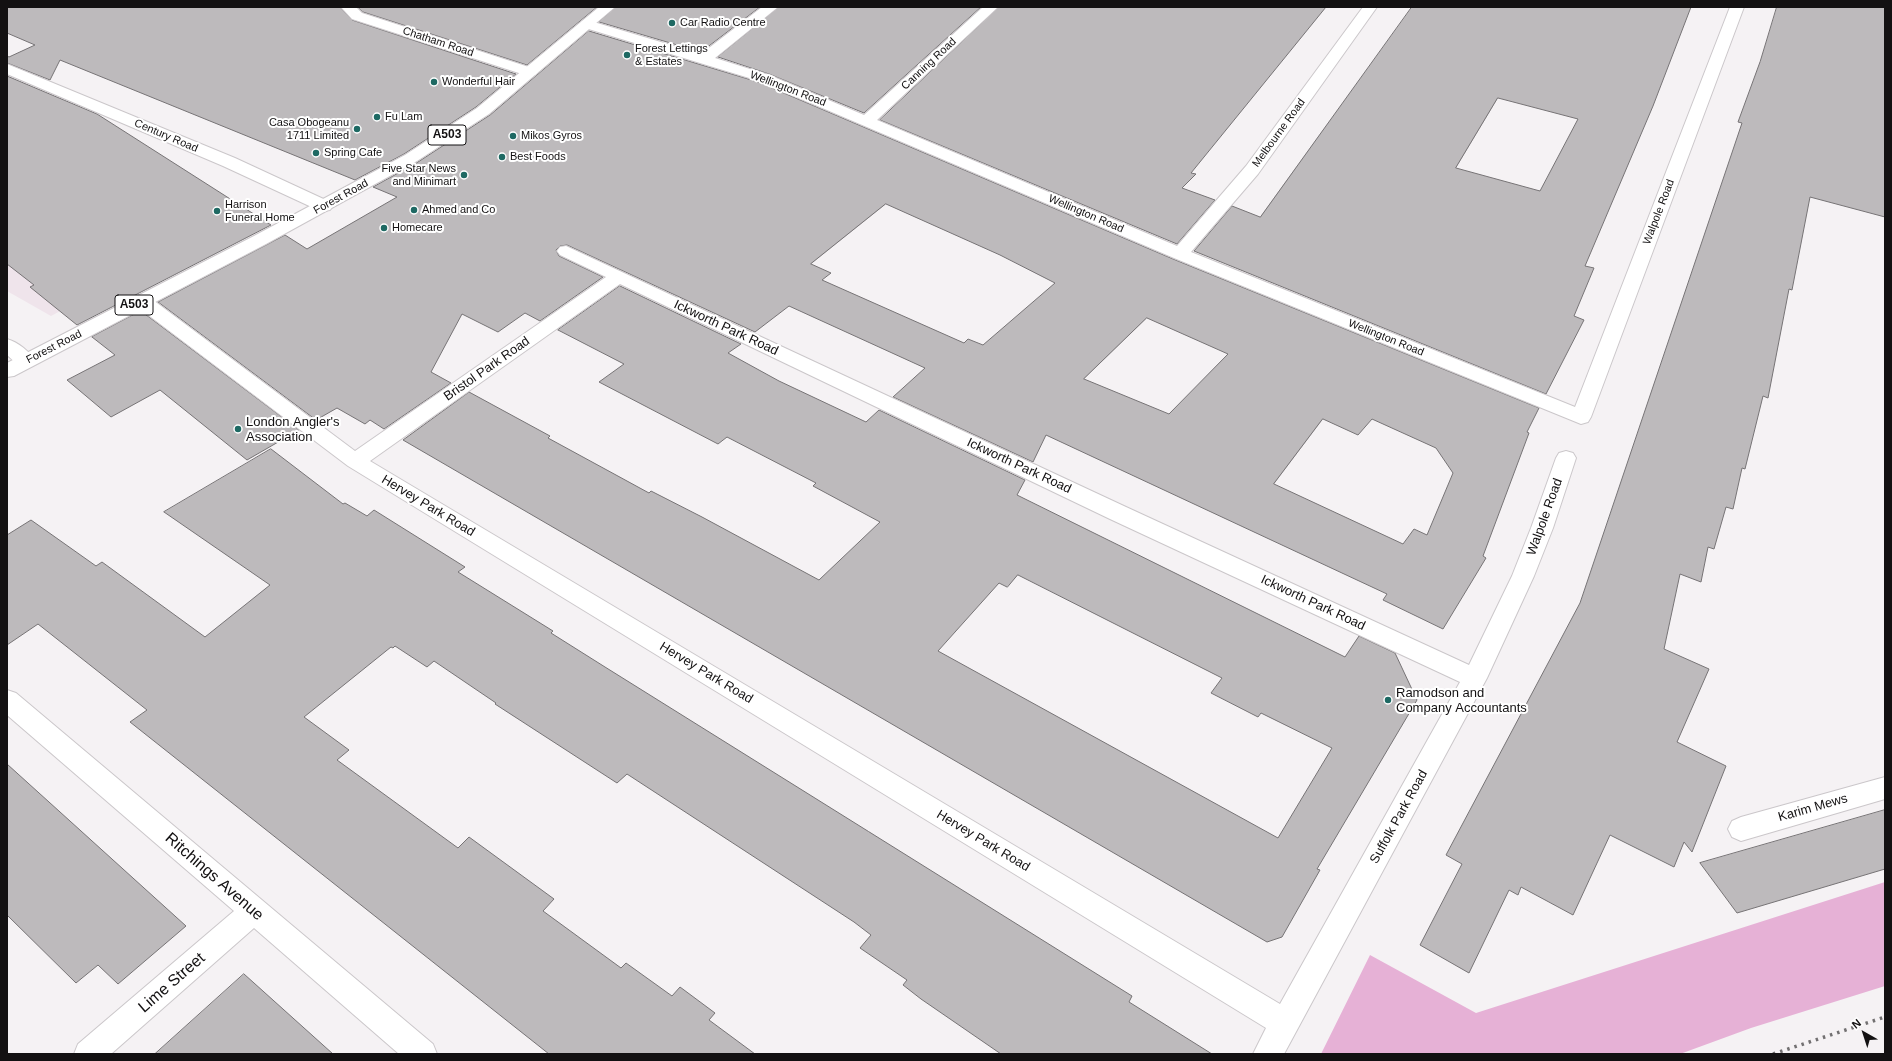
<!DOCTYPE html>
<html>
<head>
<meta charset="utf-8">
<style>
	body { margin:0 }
	#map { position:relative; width:1892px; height:1061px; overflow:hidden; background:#f5f2f4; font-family:Helvetica,sans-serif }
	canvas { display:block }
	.frame { position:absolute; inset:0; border:8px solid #131112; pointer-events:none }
	.north { position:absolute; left:1844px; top:1013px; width:40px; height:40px; -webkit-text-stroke:3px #fff; paint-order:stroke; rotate:321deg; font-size:11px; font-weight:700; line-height:16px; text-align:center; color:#131112 }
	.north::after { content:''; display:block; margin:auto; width:14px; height:18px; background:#131112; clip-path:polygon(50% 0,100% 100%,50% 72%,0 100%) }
</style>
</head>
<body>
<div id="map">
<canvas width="1892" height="1061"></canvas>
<div class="frame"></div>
<div class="north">N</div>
</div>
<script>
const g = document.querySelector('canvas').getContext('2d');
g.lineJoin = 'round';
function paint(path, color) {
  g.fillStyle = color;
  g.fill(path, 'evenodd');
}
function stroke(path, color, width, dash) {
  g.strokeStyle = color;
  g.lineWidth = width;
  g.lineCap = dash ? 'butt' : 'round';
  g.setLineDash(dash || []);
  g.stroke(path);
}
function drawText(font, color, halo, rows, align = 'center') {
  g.font = font + ' Helvetica,sans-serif';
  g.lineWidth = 4;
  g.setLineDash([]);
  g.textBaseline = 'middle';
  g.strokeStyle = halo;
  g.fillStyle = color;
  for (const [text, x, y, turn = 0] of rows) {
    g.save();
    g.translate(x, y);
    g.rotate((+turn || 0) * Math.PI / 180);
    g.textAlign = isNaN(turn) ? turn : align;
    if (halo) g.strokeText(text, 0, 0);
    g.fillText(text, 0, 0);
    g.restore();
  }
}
paint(new Path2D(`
	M47,245L96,292L51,316L7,291V266Z`), '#efe4eb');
paint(new Path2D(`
	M1885,882V986L1751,1028L1680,1054H1321L1370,955L1476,1013Z`), '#e6b1d6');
const building = new Path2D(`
	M7,7H340L352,20L516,74L476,107L404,154L355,180L60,60L50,80L7,63V56L9,57L35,45L7,33Z
	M358,7H597L527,65L363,12Z
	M616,7H760L701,52L599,22Z
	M779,7H981L864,113L769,74L718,57Z
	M999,7H1326L1191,173L1196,174L1182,188L1215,200L1177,244L880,120Z
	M1412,7H1691L1653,106L1585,266L1594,268L1574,316L1584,320L1546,394L1194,251L1232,206L1260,217ZM1498,98L1578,119L1540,191L1456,168Z
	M1777,7H1885V217L1810,197L1792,290L1789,289L1768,398L1763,396L1745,469L1742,468L1733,509L1726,507L1714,549L1708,547L1701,582L1680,574L1664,649L1709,669L1677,742L1726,766L1692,852L1684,842L1674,867L1610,835L1573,915L1521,887L1518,895L1509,890L1469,973L1420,945L1462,864L1446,855L1580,603L1742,123L1738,122L1760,62Z
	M589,31L758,82L1173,259L1539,408L1527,432L1529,433L1483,556L1486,558L1443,629L1383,600L1387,594L1046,435L1033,462L893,397L925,368L789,306L755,332L567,245L560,246L556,250L559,256L603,277L540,321L525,313L498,332L462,314L431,372L451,383L384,429L370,420L365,424L337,408L316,420L158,302L285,235L307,249L397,197L373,187L418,162L490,115ZM886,204L1000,255L1055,283L983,345L968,339L964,343L822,280L831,273L811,264ZM1147,318L1228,354L1169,414L1084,379ZM1323,419L1358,435L1372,419L1436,448L1453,473L1427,535L1414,529L1403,544L1274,484Z
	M7,76L97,114L271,225L77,325L30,287L34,285L7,264Z
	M620,286L741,344L728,353L779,381L866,422L879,410L1025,480L1017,495L1345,657L1359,636L1395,653L1417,700L1317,869L1320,870L1282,937L1267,942L403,440L469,392L550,436L548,438L616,475L649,493L651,491L702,517L819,580L880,522L813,486L816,483L727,437L718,444L599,382L624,364L558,330ZM1018,575L1222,678L1211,693L1258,717L1261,713L1332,748L1278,838L938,651L999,583L1007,587Z
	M141,311L299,430L247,460L160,390L111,417L67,380L115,355L92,337Z
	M271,449L343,504L345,503L367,516L374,510L465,567L458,572L553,631L551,633L605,667L1132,996L1129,1002L1212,1054H1001L921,999L903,985L907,980L860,948L871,935L854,922L627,774L617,783L495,704L496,703L434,661L427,667L395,646L393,648L391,647L304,717L349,750L337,760L458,848L469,837L554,899L543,911L621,968L626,963L672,996L680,987L715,1013L709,1020L755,1054H549L130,722L147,710L38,624L7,645V535L31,520L96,566L102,562L205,637L270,585L164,512Z
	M7,764L186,926L118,984L98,965L76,983L7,915Z
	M1885,810V869L1737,913L1700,863Z
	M244,974L333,1054H155Z`);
paint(building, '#bdbabc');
stroke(building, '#767375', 1);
const minor = new Path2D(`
	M341,7H356L362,13L535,69L538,72L535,75H525L352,19Z
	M762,7H778L715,58L769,75L864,115L983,7H998L877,120L1177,246L1246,166L1363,7H1377L1258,174L1191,252L1575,407L1730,7H1744L1591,417L1588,422L1581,424L1174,258L759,81L582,27L580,24L582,21L587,20L701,54Z
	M7,64L235,158L330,202L333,206L330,210L324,211L318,210L223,166L7,74Z
	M566,246L1126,507L1469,665L1512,576L1531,528L1556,458L1559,453L1566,451L1573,453L1576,458L1553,528L1534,576L1487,678L1284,1054H1253L1266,1028L348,466L135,305L133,301L135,297L142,295L149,297L355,451L606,277L560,255L557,251L560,247ZM620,284L1110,519L1460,682L1280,1004L370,461Z
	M7,339C18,342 30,352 36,361L33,365C21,369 16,363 7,355Z
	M7,690L16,693L433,1044L437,1054H399L254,928L111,1054H74L78,1044L234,911L7,715Z
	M1885,777V799L1741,841L1732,837L1728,829L1732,821L1741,817Z`);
const major = new Path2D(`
	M599,7H615L489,114L417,161L266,244L14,376L7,377V363L254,236L405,155L477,108Z`);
stroke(minor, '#cbc7ca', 2);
stroke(major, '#cbc7ca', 2);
paint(minor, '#fff');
paint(major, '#fff');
stroke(new Path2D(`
	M1773,1054L1885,1017`), '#727071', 3.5, [2.5, 5]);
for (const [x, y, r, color] of [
	[672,23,4,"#1e6963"],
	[627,55,4,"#1e6963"],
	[434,82,4,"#1e6963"],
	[377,117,4,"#1e6963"],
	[357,129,4,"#1e6963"],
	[513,136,4,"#1e6963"],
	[316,153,4,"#1e6963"],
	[502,157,4,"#1e6963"],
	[464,175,4,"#1e6963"],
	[414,210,4,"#1e6963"],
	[217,211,4,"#1e6963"],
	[384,228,4,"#1e6963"],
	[238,429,4,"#1e6963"],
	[1388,700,4,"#1e6963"]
]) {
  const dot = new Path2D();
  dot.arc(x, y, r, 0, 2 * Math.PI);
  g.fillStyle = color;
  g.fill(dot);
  stroke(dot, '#fff', 1.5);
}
drawText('11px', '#131112', '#fff', [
	["Car Radio Centre",680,23],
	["Forest Lettings",635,49],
	["& Estates",635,62],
	["Wonderful Hair",442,82],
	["Fu Lam",385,117],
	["Casa Obogeanu",349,123,"right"],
	["1711 Limited",349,136,"right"],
	["Mikos Gyros",521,136],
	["Spring Cafe",324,153],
	["Best Foods",510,157],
	["Five Star News",456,169,"right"],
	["and Minimart",456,182,"right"],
	["Harrison",225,205],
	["Funeral Home",225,218],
	["Ahmed and Co",422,210],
	["Homecare",392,228]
], 'left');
drawText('11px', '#131112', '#fff', [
	["Chatham Road",438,42,18],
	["Canning Road",929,64,-43],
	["Wellington Road",788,89,21],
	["Melbourne Road",1279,133,-54],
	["Century Road",166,136,23],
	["Forest Road",341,197,-29],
	["Walpole Road",1659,212,-69],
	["Wellington Road",1086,214,23],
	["Wellington Road",1386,338,22],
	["Forest Road",54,347,-27]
]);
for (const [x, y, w] of [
	[447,135,38],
	[134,305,38]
]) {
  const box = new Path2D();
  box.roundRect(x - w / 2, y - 10, w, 20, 3);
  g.fillStyle = '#fff';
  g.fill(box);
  stroke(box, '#131112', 1);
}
drawText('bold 12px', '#131112', null, [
	["A503",447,135],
	["A503",134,305]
]);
drawText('13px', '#131112', '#fff', [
	["Ickworth Park Road",726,328,25],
	["Bristol Park Road",487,369,-35],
	["Ickworth Park Road",1019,466,25],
	["Hervey Park Road",428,506,31],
	["Walpole Road",1545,517,-70],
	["Ickworth Park Road",1313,603,25],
	["Hervey Park Road",706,673,31],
	["Karim Mews",1813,808,-16],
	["Suffolk Park Road",1399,817,-61],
	["Hervey Park Road",983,841,31]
]);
drawText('13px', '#131112', '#fff', [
	["London Angler's",246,422],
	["Association",246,437],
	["Ramodson and",1396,693],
	["Company Accountants",1396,708]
], 'left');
drawText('16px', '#131112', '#fff', [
	["Ritchings Avenue",214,877,41],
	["Lime Street",172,983,-41]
]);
</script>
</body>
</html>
